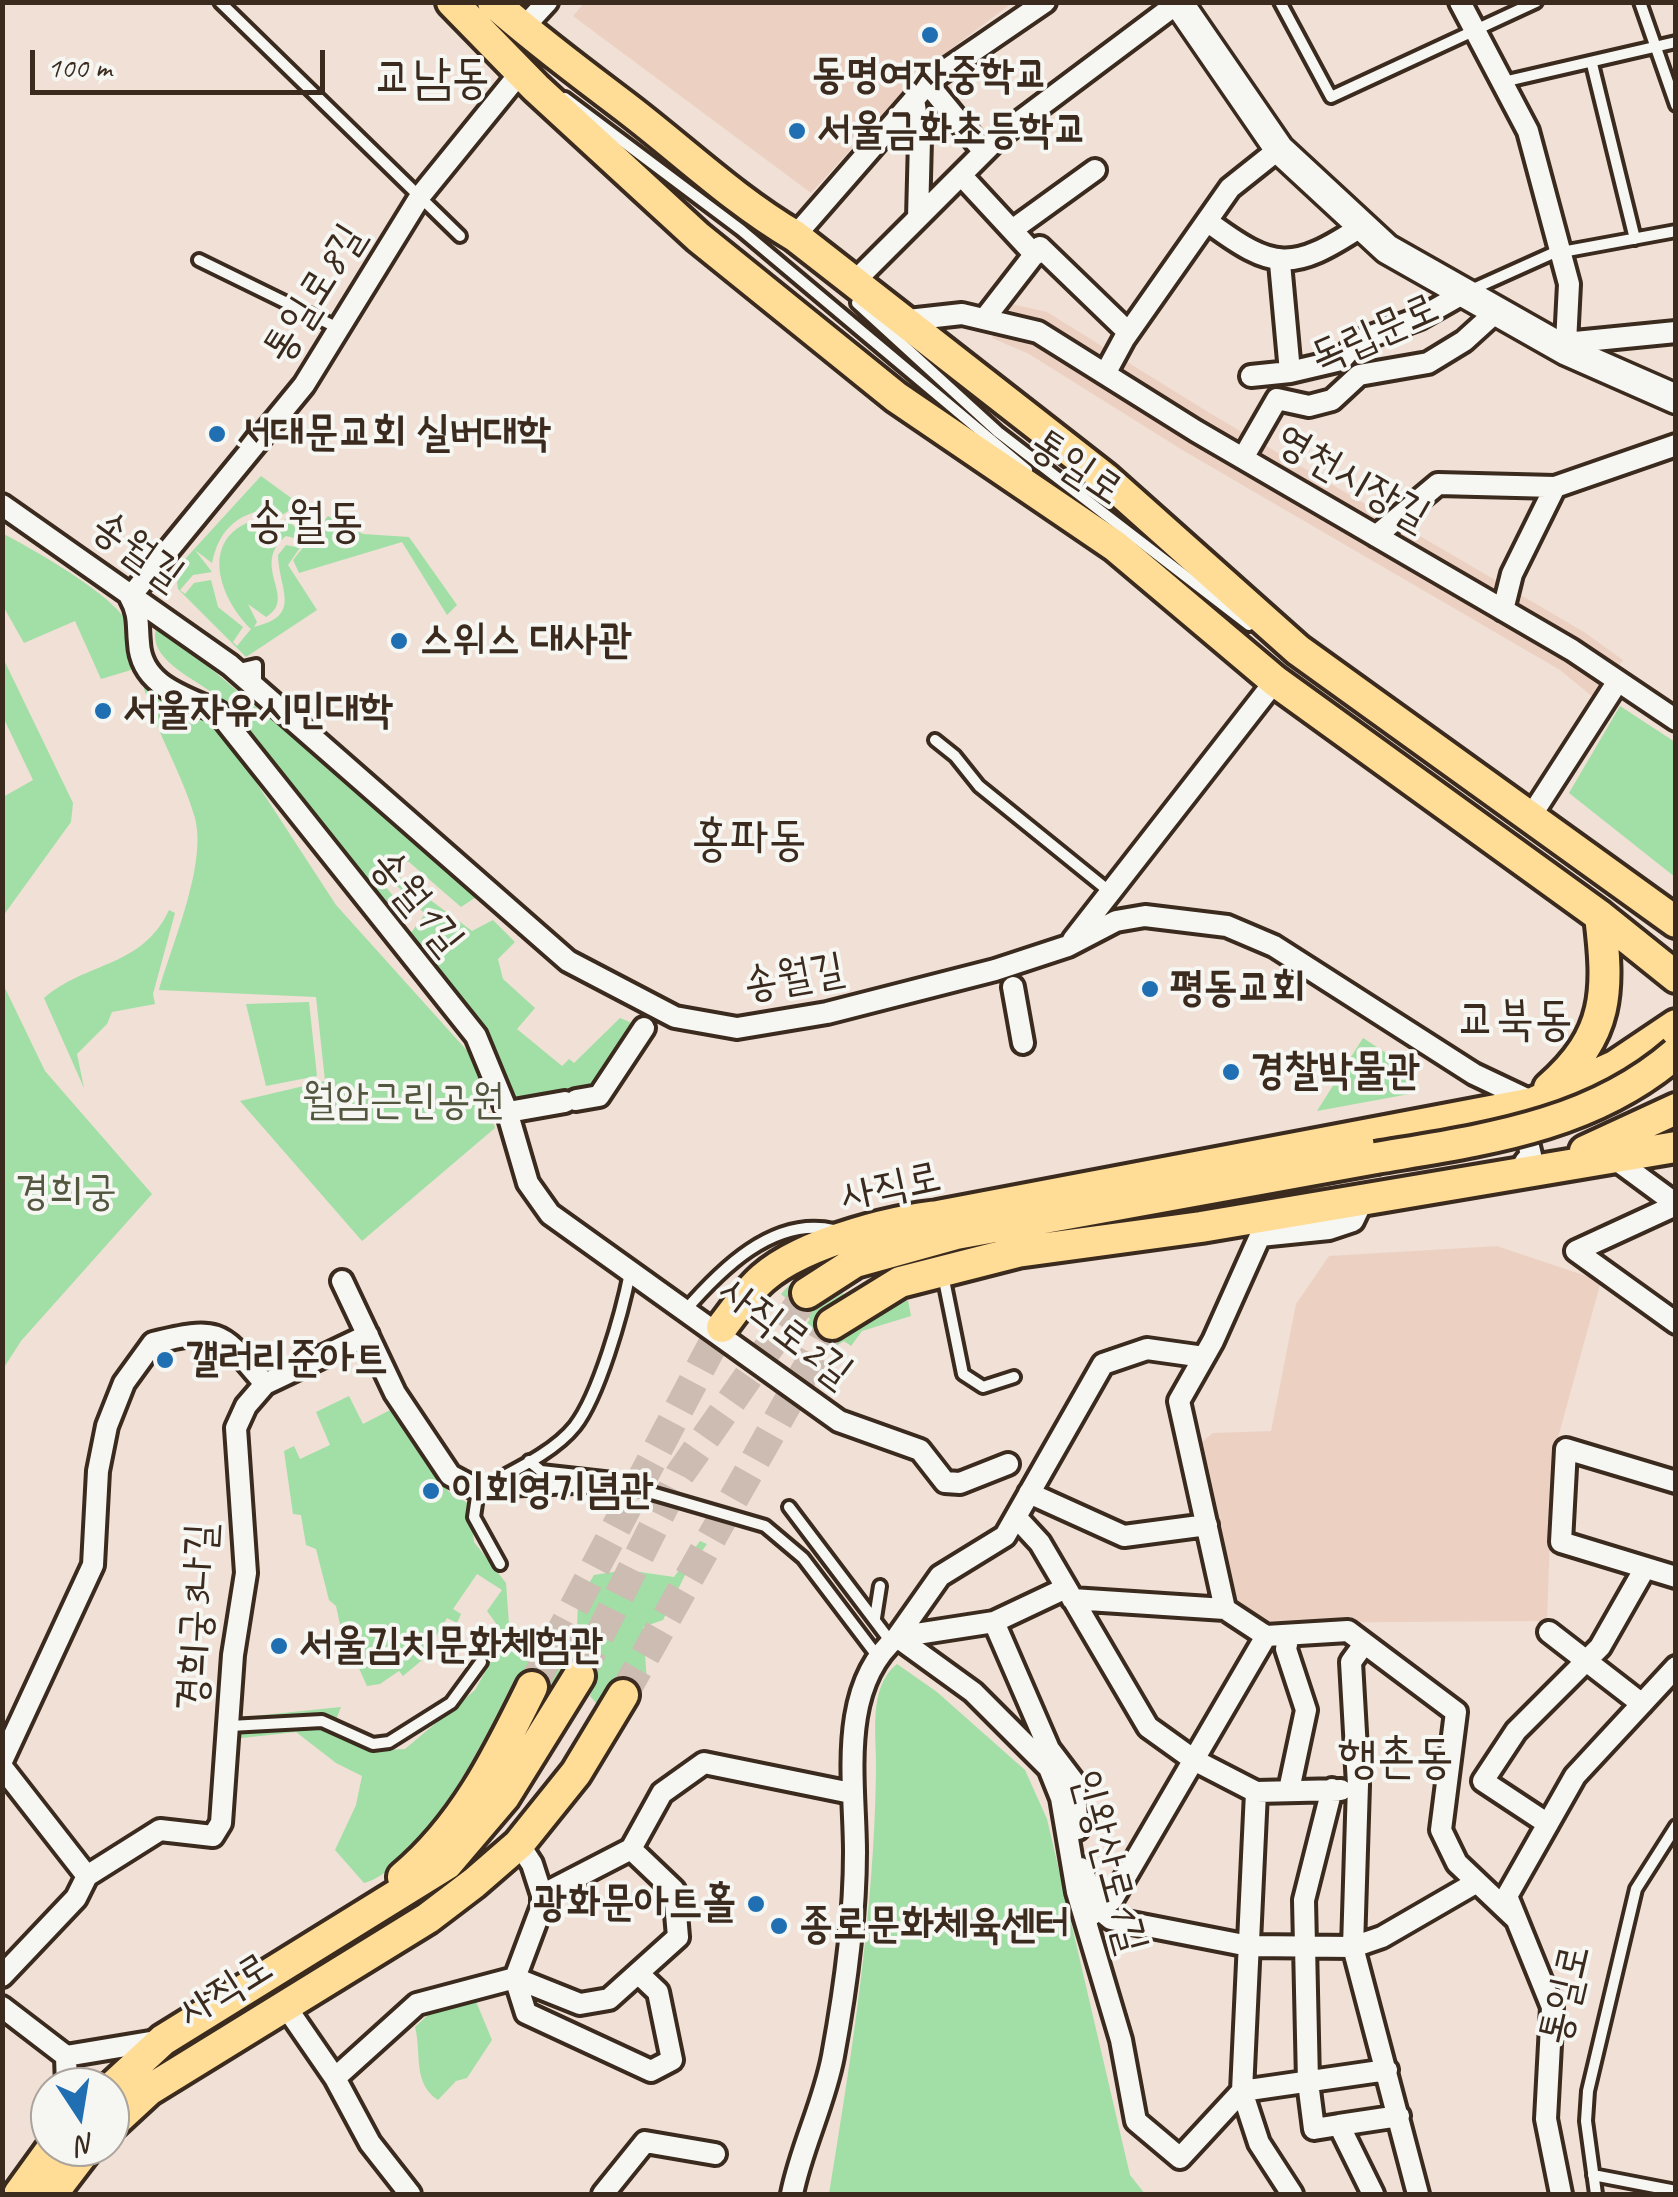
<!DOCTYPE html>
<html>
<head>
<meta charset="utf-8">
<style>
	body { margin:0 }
	#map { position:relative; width:1678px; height:2197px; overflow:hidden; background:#f0e0d6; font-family:Caveat,sans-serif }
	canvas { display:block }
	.frame { position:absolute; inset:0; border:5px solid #3b2a1e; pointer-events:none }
	.north { position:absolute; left:30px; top:2067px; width:100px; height:100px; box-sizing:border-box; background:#f6f6f2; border:2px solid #aba49d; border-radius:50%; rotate:168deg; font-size:28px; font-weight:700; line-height:40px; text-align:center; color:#3b2a1e }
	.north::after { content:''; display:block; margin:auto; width:35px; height:45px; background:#1f6fb2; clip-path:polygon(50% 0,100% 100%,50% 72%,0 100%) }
	.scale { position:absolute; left:30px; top:50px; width:295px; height:45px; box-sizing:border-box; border:5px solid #3b2a1e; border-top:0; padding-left:12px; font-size:30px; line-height:35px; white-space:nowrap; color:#3b2a1e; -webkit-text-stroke:8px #f6f6f2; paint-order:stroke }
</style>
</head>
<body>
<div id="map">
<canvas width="1678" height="2197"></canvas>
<div class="frame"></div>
<div class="north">N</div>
<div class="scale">100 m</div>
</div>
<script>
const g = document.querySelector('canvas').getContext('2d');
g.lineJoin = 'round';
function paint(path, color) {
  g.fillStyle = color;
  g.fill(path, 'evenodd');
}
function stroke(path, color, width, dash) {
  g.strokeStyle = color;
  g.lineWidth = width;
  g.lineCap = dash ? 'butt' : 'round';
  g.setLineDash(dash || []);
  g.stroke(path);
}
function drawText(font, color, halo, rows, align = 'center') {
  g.font = font + ' Caveat,"Poor Story",sans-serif';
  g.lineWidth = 8;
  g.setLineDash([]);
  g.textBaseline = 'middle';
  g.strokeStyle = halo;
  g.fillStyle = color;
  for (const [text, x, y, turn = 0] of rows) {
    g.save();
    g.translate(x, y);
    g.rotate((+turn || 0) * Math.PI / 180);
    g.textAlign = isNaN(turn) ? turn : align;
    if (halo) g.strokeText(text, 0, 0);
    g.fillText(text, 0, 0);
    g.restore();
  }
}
paint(new Path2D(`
	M584,3V2L1012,3L926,68L811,193L573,16Z
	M1003,302L1047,312L1208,412L1584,632L1623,660L1594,698L1560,670L1184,451L1029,354L992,338Z
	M1497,1246L1601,1281L1553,1456L1547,1621L1260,1623L1225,1593L1192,1450L1213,1433L1271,1431L1296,1304L1329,1256Z`), '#ecd1c3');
paint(new Path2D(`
	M261,476L320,519L288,565L317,610L246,657L178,589L175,570ZM263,510L277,518L290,510L307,522L300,532L286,518L278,529L254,520C197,540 221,600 251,629L237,646L233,642L243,627L218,607L211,580L194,583L185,594L180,590L193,575L212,572L195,550L212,563C218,534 233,516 263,510ZM304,527L309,530L296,547L286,545L278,555C279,591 303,615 254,627L257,622L248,604L266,617C299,598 249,566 286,536L294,538Z
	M328,516L363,534L409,537L457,605L447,615L402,542L299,573L293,560Z
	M2,533C34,550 101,588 122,615C133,629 131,653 131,670L101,679L75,621L24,643L3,606Z
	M156,629H164L479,895L461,907L409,862L390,859L376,875L399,903L392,911L229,705C206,683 147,663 156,629Z
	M3,658L73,803L71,822L3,916V797L33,780L3,717Z
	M139,667L152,694L205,718L239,756L336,905L471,1055L495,1128L362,1241L240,1101L325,1081L316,997L159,990C172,944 207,865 195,818C180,766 149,722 139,667Z
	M1620,706L1675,742V877L1569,793Z
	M394,873L472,931L493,920L515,942L498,959L503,979L535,1008L517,1029L562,1066L569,1059L574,1063L620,1018L644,1028L599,1096L514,1111C504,1039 455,990 410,934L425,914L389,878Z
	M169,910L175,913L153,994L155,1004L112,1012L107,1024L77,1054L84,1088L44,998C87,961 142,968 169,910Z
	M3,969V984L45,1071L152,1194L21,1341L3,1369Z
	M309,1002L317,1076L266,1086L246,1004Z
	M1363,1038L1418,1074L1415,1093L1317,1111Z
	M818,1267L821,1271L800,1286L817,1309L843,1293L845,1298L823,1314L837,1333L908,1300L911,1316L862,1331L851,1346L844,1341L836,1346L821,1330L813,1335L806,1325L810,1319L781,1294L795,1279Z
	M349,1396L363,1424L396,1407L448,1491L469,1504L474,1542L506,1583L510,1638H538L539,1630H577L578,1601L594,1575L626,1570L674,1577L700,1541L707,1544L686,1573L663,1620L643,1627L647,1682L636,1702L596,1703L590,1696L594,1684L575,1673L558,1701L515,1678C489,1731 423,1867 364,1883L335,1850L356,1805L362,1776L336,1763L296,1732L233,1739L234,1718L341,1707L334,1725L346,1723L366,1743L386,1750L405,1749L475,1690L505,1636L487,1611L502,1590L477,1574L453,1609L461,1614L457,1623L447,1618L433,1641L439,1646L403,1676L399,1671L380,1684L367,1686L357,1664L347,1657L336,1606L329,1600L316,1549L306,1545L301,1515L293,1514L284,1451L294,1446L300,1459L330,1445L316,1412Z
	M897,1664L937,1692L1025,1770L1047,1819L1130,2175L1145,2194H829C852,2053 874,1914 876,1771C877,1736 867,1688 897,1664Z
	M475,1999L492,2040L467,2078L456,2081L438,2100C412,2083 422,2053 415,2027L428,2015Z`), '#a1dfa6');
stroke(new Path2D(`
	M579,1676L680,1474L807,1293
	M532,1687L722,1327
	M623,1695L832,1324`), '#ccbcb1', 30, [30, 15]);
const lane = new Path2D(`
	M220,2L460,236
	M1280,2L1331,97L1536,2
	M1640,2L1676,105
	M1592,64L1635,239
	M1503,82L1676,42
	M565,98L741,230L1027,470
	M199,260L338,328
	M1471,290L1551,254L1676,231
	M857,303L998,432L1249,625
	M239,669L256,665V683
	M935,740L955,756L979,786L1110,892
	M943,1275L963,1374L983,1387L1014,1377
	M683,1313C720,1270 773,1216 834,1230
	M529,1461L541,1471L613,1479
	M478,1491L624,1485L765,1526L803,1558L878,1657
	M789,1507L891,1642
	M500,1564L474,1517L478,1490C508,1473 553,1454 575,1426C599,1395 622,1313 630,1273
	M875,1618L880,1586
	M230,1726L322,1721L373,1744L389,1742L451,1703L481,1662
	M1593,2175L1676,2191
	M1596,2194L1586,2121L1588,2091L1636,1889L1676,1826`);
const street = new Path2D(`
	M1460,2L1528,131L1569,284L1566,343
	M523,28L547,2
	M520,73L421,195L304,385L130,597C140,615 137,624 139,643C141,686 185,697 218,712L476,1036L507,1111L528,1183L550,1214L839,1421L920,1450L945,1482L960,1483L1008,1464
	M928,84L984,152
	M914,99L920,139L918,218
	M961,175L1035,255
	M1207,221C1274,271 1292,272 1362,226
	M1012,230L1095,170
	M795,236L931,80L1045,2
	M852,284L999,137L1179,2
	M985,318L1040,247L1128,332
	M899,321L962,314L1038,332L1196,431L1572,650L1676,720
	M1555,344L1676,332
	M1290,372L1341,360L1358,341L1420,318L1464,293
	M1105,374L1124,339L1230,188L1279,149
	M1251,376L1290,372L1280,263
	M1243,458L1277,399L1309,406L1332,400L1359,375L1428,363L1464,341L1497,311
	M2,505L230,665L568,961L675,1017L737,1028L827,1013L995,970L1068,946L1116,921L1145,916L1227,926L1274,946L1474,1074L1533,1102
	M1376,536L1438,484L1555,487L1676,445
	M1503,610L1512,574L1555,487
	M1531,816L1618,681
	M1073,940L1275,681
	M1013,987L1023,1043
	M576,1100L599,1096L644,1028
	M514,1111L565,1102
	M1515,1121L1526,1134L1531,1155L1525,1162
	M1615,1159L1676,1204
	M1364,1198L1353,1221L1329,1229L1260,1236L1213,1341L1179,1401L1225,1609L1266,1636L1348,1631L1456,1712L1441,1830L1457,1863L1516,1919
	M1676,1205L1576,1251L1676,1323
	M342,1281L395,1393L450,1475L478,1490
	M1676,1482L1566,1449L1561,1542L1676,1577
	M1029,1493L1124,1536L1207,1525
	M1016,1517L1040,1543L1148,1727L1194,1760L1256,1792L1242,2091L1259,2143L1292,2194
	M1072,1599L1225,1609
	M994,1622L1049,1749L1074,1782L1078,1829
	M1549,1632L1642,1704
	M1289,1635L1286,1649L1306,1710L1289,1790
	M897,1637L940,1576L1005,1536L1103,1364L1147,1349L1204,1357
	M897,1637L994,1622L1066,1588
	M1364,1644L1351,1662L1358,1785L1353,1947L1418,2194
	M2,1761L93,1565L98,1471L107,1426L124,1383L153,1343C222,1326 221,1332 265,1384
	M2,1767L87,1876L76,1898L2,1976
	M1332,1789L1304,1900L1308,2082L1314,2129L1339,2125L1373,2194
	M1256,1792L1341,1790
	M1548,1824L1483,1781L1516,1731L1600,1647L1645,1568
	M519,1844L532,1864L542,1895L631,1849L662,1793L704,1763L851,1793
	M1081,1868L1100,1910L1111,1919L1249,1946L1353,1947L1382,1937L1477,1882
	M87,1876L160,1830L213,1836L221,1823L233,1655L246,1573L236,1428L246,1406L265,1384L368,1335
	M542,1895V1906L515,1978L580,2004L609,1999L678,1937L674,1890L631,1849
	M1090,1916L1112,1900L1266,1636
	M284,2004L335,2078L370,2143L410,2194
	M2,2007L66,2056L162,2040
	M66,2056L67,2087
	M335,2078L417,2004L515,1978L526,2013L651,2071L672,2060L658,1992L638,1973
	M1242,2091L1387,2070
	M1339,2125L1399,2116
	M603,2194L645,2142L715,2154
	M792,2194C801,2148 824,2104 833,2056C845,1991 855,1918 855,1852C855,1783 837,1688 897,1637L973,1692L1049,1768L1061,1798L1077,1892L1121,2040L1136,2121L1180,2158L1242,2091
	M1561,2194L1546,2119L1552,2007L1507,1896L1575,1776L1676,1667`);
const secondary = new Path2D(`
	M1178,2L1279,149L1387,249L1567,351L1676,399`);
const primary = new Path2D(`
	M452,2L536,88L698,237L896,397L1115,546L1275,681L1600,916L1676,977
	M493,2C537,41 582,74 628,109C684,152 734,200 795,236L1105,478L1298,650L1676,922
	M1549,1088C1610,1035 1609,990 1600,916
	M1585,1151L1676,1109
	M938,1216L1533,1103L1615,1066L1676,1025
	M1017,1252L1201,1227L1676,1147
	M807,1293L855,1262L956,1234L1376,1158
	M832,1324L900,1282L1037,1247
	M722,1327C735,1310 747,1292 763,1278C804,1242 902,1217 955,1215
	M403,1877C464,1826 498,1756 532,1687
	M110,2089L163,2040L447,1864L504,1797L579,1676
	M110,2126L149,2090L428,1918L474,1883L519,1844L576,1773L623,1695
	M19,2194L53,2147
	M52,2194L88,2147`);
stroke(lane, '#3b2a1e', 18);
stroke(street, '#3b2a1e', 28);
stroke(secondary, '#3b2a1e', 35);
stroke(primary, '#3b2a1e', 38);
stroke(lane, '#f6f6f2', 10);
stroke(street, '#f6f6f2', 20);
stroke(secondary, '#f6f6f2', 28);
stroke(primary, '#ffdd96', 30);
const primaryBridge = new Path2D(`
	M1376,1158C1482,1140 1591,1127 1676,1053`);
stroke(primaryBridge, '#3b2a1e', 38, []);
stroke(primaryBridge, '#ffdd96', 30);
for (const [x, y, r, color] of [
	[930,35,10,"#1f6fb2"],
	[797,131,10,"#1f6fb2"],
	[217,434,10,"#1f6fb2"],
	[399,641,10,"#1f6fb2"],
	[103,711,10,"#1f6fb2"],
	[1150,989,10,"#1f6fb2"],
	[1231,1072,10,"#1f6fb2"],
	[165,1360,10,"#1f6fb2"],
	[431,1491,10,"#1f6fb2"],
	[279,1646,10,"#1f6fb2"],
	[756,1904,10,"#1f6fb2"],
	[779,1926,10,"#1f6fb2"]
]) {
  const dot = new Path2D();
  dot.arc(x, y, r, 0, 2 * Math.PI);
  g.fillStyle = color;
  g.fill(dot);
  stroke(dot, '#f6f6f2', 4);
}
drawText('bold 42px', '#3b2a1e', '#f6f6f2', [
	["동명여자중학교",930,76,"center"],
	["서울금화초등학교",817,131],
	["서대문교회 실버대학",237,434],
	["스위스 대사관",419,641],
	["서울자유시민대학",123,711],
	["평동교회",1170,989],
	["경찰박물관",1251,1072],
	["갤러리준아트",185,1360],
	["이회영기념관",451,1491],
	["서울김치문화체험관",299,1646],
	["광화문아트홀",736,1904,"right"],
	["종로문화체육센터",799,1926]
], 'left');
drawText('42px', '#3b2a1e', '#f6f6f2', [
	["통일로8길",315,294,-58],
	["독립문로",1375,334,-24],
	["통일로",1076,468,34],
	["영천시장길",1352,479,30],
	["송월길",137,552,36],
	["송월1길",416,903,51],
	["송월길",794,978,-10],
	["사직로",891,1188,-12],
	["사직로2길",785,1333,37],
	["경희궁3나길",198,1617,-87],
	["인왕산로1길",1108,1862,75],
	["사직로",226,1991,-32],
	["통일로",1566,1995,-77]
]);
drawText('42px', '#545740', '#f6f6f2', [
	["월암근린공원",403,1102],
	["경희궁",66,1193]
]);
drawText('48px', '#3b2a1e', '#f6f6f2', [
	["교남동",432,79],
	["송월동",306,523],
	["홍파동",749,841],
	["교북동",1515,1021],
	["행촌동",1396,1759]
]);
</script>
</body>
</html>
